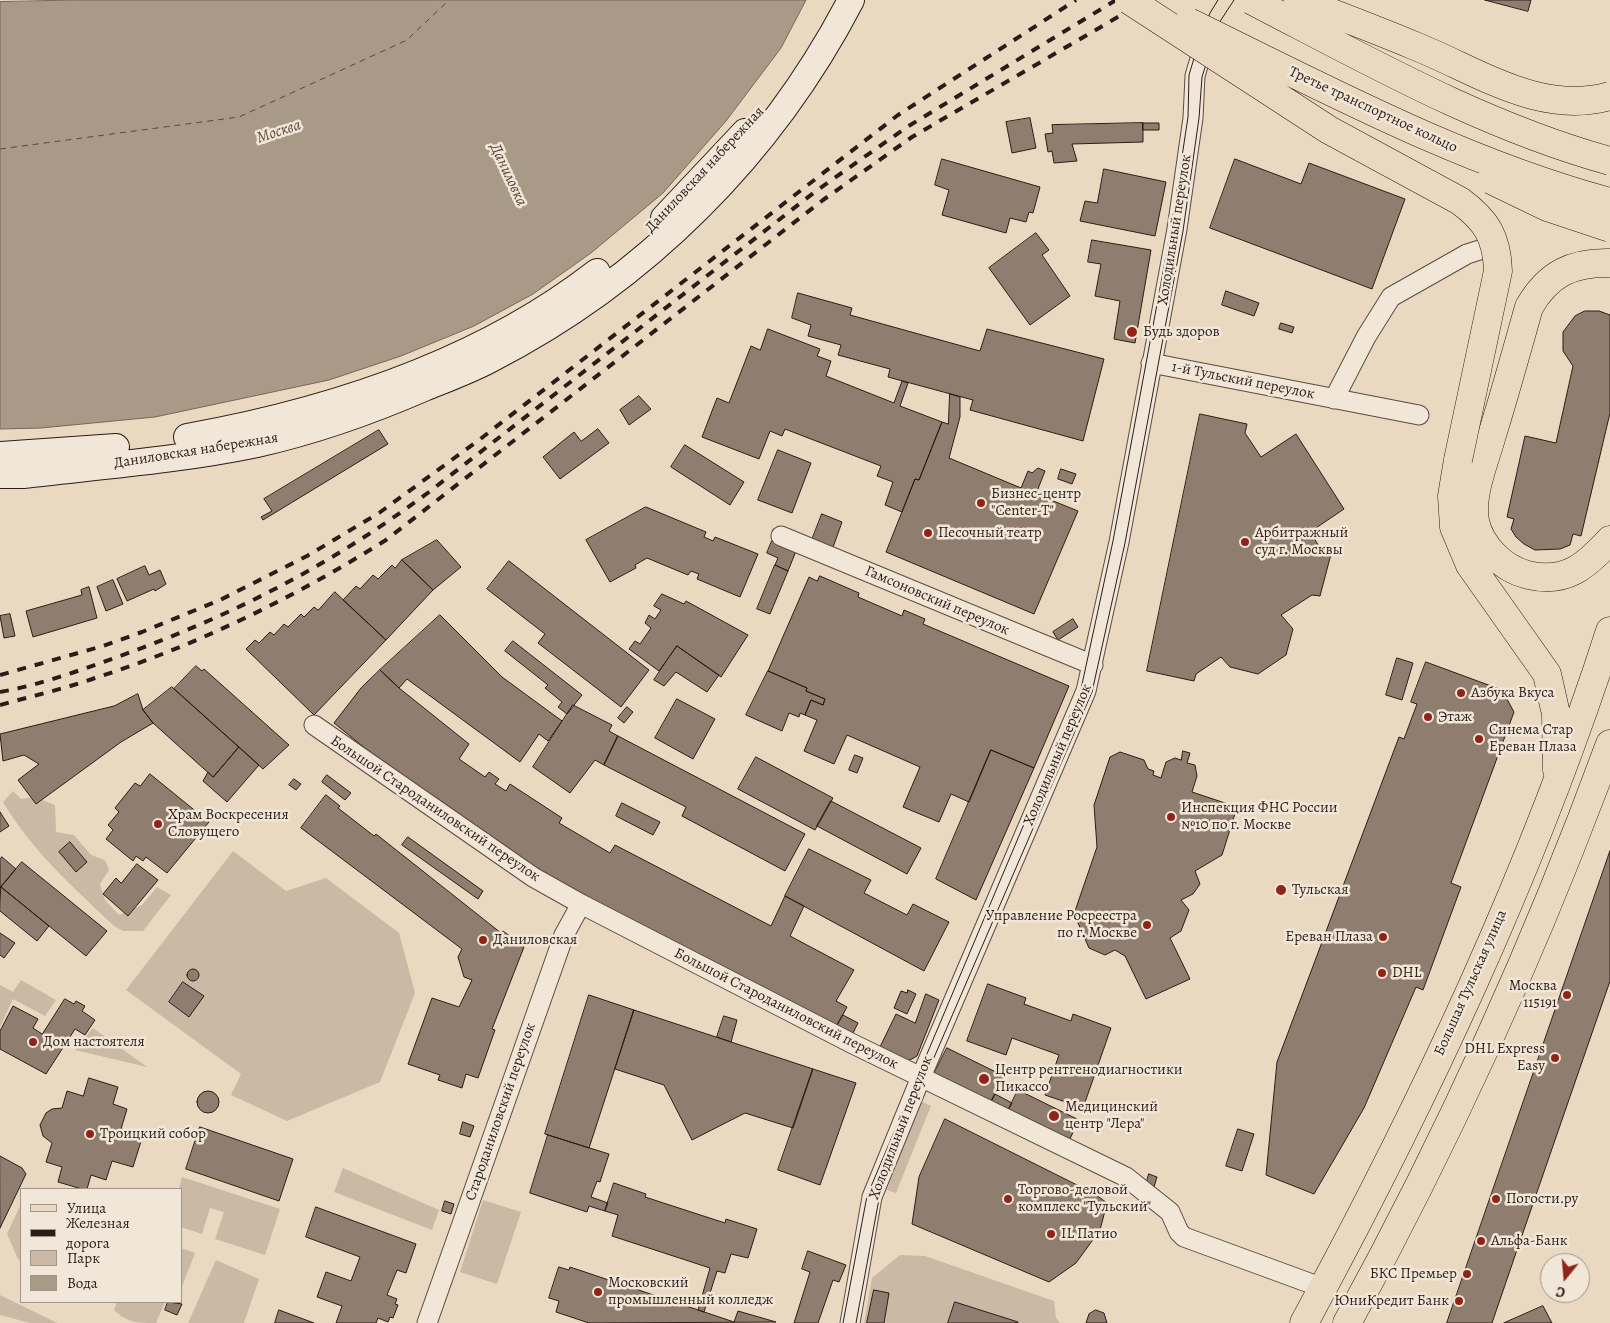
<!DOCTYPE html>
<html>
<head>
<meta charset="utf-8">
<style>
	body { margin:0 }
	#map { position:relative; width:1610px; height:1323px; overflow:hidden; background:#ead9c1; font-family:Alegreya,serif }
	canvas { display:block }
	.legend { position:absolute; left:20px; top:1188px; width:162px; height:115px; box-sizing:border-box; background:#f1e6d7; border:1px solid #a2958a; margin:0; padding:6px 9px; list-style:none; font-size:15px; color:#2c1c17 }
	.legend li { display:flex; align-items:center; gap:10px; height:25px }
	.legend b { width:25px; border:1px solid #a2958a }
	.north { position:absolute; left:1540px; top:1253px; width:50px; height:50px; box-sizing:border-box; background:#f1e6d7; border:1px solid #a2958a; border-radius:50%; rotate:197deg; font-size:14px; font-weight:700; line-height:20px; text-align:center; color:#2c1c17 }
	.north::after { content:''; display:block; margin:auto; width:18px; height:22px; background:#8f2418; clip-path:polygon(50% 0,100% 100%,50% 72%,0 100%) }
</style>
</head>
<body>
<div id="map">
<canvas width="1610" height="1323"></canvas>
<ul class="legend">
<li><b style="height:6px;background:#ead9c1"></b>Улица</li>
<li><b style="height:6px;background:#2c1c17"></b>Железная дорога</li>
<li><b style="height:14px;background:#cab9a4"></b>Парк</li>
<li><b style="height:14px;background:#a99987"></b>Вода</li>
</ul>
<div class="north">С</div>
</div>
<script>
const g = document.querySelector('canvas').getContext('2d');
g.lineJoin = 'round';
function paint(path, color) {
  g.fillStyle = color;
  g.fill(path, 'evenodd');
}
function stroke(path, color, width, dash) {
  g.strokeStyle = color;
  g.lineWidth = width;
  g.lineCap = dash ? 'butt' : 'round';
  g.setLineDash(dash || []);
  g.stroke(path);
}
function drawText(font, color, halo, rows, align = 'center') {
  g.font = font + ' Alegreya,serif';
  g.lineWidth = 5;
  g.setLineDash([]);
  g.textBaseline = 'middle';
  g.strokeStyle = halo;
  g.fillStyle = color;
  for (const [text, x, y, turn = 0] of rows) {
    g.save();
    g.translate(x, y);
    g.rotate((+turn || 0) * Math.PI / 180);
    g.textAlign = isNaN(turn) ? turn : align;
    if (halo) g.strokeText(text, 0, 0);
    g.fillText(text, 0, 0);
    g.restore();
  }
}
paint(new Path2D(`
	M13,791L21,799L34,797L55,805L56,832L74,835L91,855L105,860L109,870L100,884L105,900L119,915L142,905L157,887L171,895L143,931H123L114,926C73,887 32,851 3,802Z
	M233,851L286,891L326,878L399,933L415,993L380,1082L287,1121L231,1095L241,1074L126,990Z
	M21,980L56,1000L45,1016L13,999L0,1027V985L13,992Z
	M93,1028L147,1067L75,1050Z
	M920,1101L931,1106L896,1193L887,1190Z
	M343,1168L439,1210L432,1230L334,1192Z
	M182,1177L280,1209L265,1255L215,1239L224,1212L210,1208L202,1234L181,1227V1189H179Z
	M483,1200L521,1212L497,1284L460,1272Z
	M21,1204V1262L18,1259L7,1234Z
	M181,1248L195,1253L181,1289Z
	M900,1255L925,1256L1054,1301L1056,1318L1060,1323H864L872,1278Z
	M216,1260L259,1279L244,1323H188Z
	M0,1295L57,1323H30L0,1315Z
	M117,1302H165L156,1323C138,1323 127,1323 114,1310Z`), '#cab9a4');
const water = new Path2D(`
	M74,0H806L781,48L726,121L663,193L591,253L533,294L474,326L401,356L329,380L155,417L41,428L0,429V2Z`);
paint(water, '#a99987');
stroke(water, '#77675a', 1);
stroke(new Path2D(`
	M0,149L239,117L407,40L449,0`), '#58483e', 1, [6, 5]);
const building = new Path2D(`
	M1485,0H1531L1528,11Z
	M1030,118L1036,148L1012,153L1006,122Z
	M1143,123H1159V130H1143Z
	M1143,123V142L1072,144L1077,161L1054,163L1052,151L1048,152L1045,134L1053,133L1052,125Z
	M942,159L1040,187L1033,213L1029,212L1026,222L1010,218L1006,233L942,215L949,190L935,185Z
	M1235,159L1301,184L1309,163L1405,199L1372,289L1210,228Z
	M1104,169L1166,182L1155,236L1080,221L1085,201L1097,203Z
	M1036,233L1049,250L1042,255L1070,296L1030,325L989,268Z
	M1092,240L1151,250L1135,343L1114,339L1120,301L1095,296L1101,264L1088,262Z
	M1226,291L1259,303L1254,316L1222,305Z
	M798,293L852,308L850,315L980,351L987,329L1104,359L1083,441L970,410L973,400L888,377L890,369L838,355L841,345L808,336L811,325L792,318Z
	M1585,311H1599L1610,315V413L1581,536L1573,534L1570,545L1560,549L1535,550L1524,544L1516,537L1511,529L1514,519L1507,517L1525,436L1556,443L1573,366L1563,351V332L1575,316Z
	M1281,323L1294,327L1292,333L1279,329Z
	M768,329L820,349L817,356L831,361L826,376L894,403L902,381L908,383L900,406L942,422L919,480L915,479L902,512L885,505L893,482L877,476L881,466L785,429L782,436L770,431L759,459L702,437L717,398L729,403L751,346L760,350Z
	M950,394L960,397V417L949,458L1021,488L1028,471L1032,473L1038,468L1045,471L1036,494L1078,511L1034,614L886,552L915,479L919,480L942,422L948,424Z
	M639,396L651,409L629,425L620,410Z
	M1200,414L1247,424L1245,433L1261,457L1296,434L1344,509L1310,532L1322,551L1331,554L1320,596L1312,595L1281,615L1293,629L1286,655L1258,674L1230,667L1221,657L1196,674L1194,681L1147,671Z
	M598,429L609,443L560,479L543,457L574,432L581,441Z
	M379,430L388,444L263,520L261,517L272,511L264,499Z
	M685,445L744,482L730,505L671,467Z
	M778,450L811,463L792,513L758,500Z
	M1061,469L1076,474L1072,484L1058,479Z
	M646,507L706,532L704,537L713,541L715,537L758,554L740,597L697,579L699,574L691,571L688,575L647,558L635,565L636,568L610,582L586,540Z
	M822,514L842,522L831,553L810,545Z
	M437,540L461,567L433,590L402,560Z
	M772,541L796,551L788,571L775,565L778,558L767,553Z
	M402,560L433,590L386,640L343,600L356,586L360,589L373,575L378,579L392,565L395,568Z
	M509,561L649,670L621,707L538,643L545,634L487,589Z
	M775,565L788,571L770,614L757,609Z
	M145,566L149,575L160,570L166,584L155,591L154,589L127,601L117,579Z
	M820,576L859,593L858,597L902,616L904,610L925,619L923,624L1069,686L1034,768L991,750L969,802L951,794L939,822L903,807L920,767L847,735L834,764L804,751L817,720L805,715L811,700L823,705L825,699L806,691L807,688L768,671L809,577L817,581Z
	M113,580L123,604L106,611L97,587Z
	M89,587L97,618L33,637L26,611L82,595L81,590Z
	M335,592L386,640L314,715L246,649L255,640L259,643L270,632L274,635L284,624L288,627L301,614L304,617L314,607L318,610Z
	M662,594L684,604L686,601L748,635L721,677L677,646L659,671L629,649L635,641L640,644L651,628L645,623L649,615L655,619L661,610L654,606Z
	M10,614L15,636L4,638L0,616Z
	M440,615L502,677L562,721L548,741L539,734L520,762L407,679L399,688L380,670Z
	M1073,619L1078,627L1058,640L1053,632Z
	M513,641L582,695L567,714L558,707L562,702L545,688L548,685L505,651Z
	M677,646L719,675L707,692L676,672L664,686L654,680Z
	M1397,658L1413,663L1402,700L1386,695Z
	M1426,662L1502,690L1514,712L1451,883L1461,887L1423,990L1416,987L1364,1108L1314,1194L1266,1175L1277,1062L1399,737L1404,739L1417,704L1411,702Z
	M196,666L202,671L204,669L289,745L263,769L174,689Z
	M380,670L399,688L469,744L459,759L485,777L489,772L499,779L495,784L506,791L510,784L562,818L559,823L610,853L615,845L771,926L785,896L804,906L790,936L854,970L836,1001L847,1007L835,1029L603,908L505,849L409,784L334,723L361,688Z
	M768,671L807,688L806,691L825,699L823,705L811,700L805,715L800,713L799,717L789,713L782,731L746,715Z
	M172,687L239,747L213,777L153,723L143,710Z
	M138,694L143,710L153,723L121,742L36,804L18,780L39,764L24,755L3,761L0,734L114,706Z
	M677,699L715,719L693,759L655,738Z
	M573,705L612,725L609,731L618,736L604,765L595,760L570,793L533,767Z
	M627,707L633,712L624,723L618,718Z
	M618,736L805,834L785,871L682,816L686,807L604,765Z
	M239,747L259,765L227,802L203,781L208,772L213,777Z
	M991,750L1034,768L976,900L936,879Z
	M1183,751L1190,753L1187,763L1195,765L1197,776L1192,792L1237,807L1222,855L1195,871L1200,884L1193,894L1181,900L1189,910L1181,931L1170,938L1190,979L1146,999L1125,956L1115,950L1105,955L1089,948L1074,914L1097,847L1094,805L1110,757L1120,752L1144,760L1148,769L1154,771L1153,775L1161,778L1166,762L1175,758L1181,760Z
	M855,755L863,758L857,773L849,770Z
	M756,757L833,798L815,830L738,789Z
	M150,774L209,822L167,873L146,857L143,861L136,856L133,861L106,839L113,830L108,825L119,812L115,808L135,783L140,786Z
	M327,775L351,793L345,800L322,782Z
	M294,779L301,784L296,790L289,785Z
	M326,795L340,806L338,808L374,836L376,834L501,933L503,931L524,947L492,1029L495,1030L478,1078L466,1074L462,1088L438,1080L440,1075L408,1064L432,998L459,1007L472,980L464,977L458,957L462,949L301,828Z
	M831,801L921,848L907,874L817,826Z
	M622,803L660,822L653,835L616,816Z
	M0,812L9,826L0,832Z
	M408,837L483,891L478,899L402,845Z
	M70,842L87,862L76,872L59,852Z
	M809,849L871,880L864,893L907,915L913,904L949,922L924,971L785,896Z
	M1610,851V981L1518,1247L1492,1323H1447Z
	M2,857L16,869L0,888V860Z
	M22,862L107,931L86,956L1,887Z
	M137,864L158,880L128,916L103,894L116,878L121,883Z
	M1,887L49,926L37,941L0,911Z
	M0,933L15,943L4,958L0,955Z
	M187 975a6 6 0 1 1 12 0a6 6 0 1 1-12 0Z
	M183,982L204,996L189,1017L169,1002Z
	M988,984L1026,998L1024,1004L1071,1021L1073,1014L1111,1028L1083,1108L1045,1095L1059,1055L1012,1038L1006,1055L967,1041Z
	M908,990L916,994L907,1014L894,1008L901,991L907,993Z
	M926,994L939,1000L917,1056L908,1061L878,1051L896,1014L915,1023Z
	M589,995L634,1010L589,1148L545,1134Z
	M65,999L74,1004L76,1001L85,1006L82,1011L95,1020L85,1035L75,1029L46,1074L0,1049V1031L13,1006L38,1019L33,1028L42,1034Z
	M634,1010L813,1069L793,1128L745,1113L692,1140L664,1085L615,1069Z
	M843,1015L858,1023L851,1037L835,1029Z
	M724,1016L737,1020L731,1042L717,1037Z
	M947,1048L1004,1076L988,1108L931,1080Z
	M813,1069L856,1083L820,1185L778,1170Z
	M89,1078L118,1087L113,1104L127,1109L121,1129L143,1135L133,1167L112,1161L106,1180L91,1175L87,1189H82L58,1182L62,1167L46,1162L52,1143L43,1136L40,1125L46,1113L52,1109L62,1108L67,1091L83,1096Z
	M1018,1090L1079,1120L1066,1147L1005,1117Z
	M197 1102a11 11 0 1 1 22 0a11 11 0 1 1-22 0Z
	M995,1094L1012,1103L1005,1117L988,1108Z
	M945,1119L1095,1194L1107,1203L1100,1230L1076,1263L1049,1282L912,1224L919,1177Z
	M463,1122L474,1126L470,1137L460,1134Z
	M200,1127L293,1159L279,1201L186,1169Z
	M1238,1129L1254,1134L1242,1171L1226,1166Z
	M548,1135L609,1154L600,1182L597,1181L591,1197L608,1203L605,1211L589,1206L587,1212L530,1193Z
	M0,1156L22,1168L26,1174L0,1228Z
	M1149,1174L1157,1177L1154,1187L1146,1184Z
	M614,1183L646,1194L645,1197L725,1223L726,1219L757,1229L748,1258L731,1254L725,1273L717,1271L704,1312L698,1310L710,1268L612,1236L618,1215L605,1211Z
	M445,1201L454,1204L451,1214L442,1211Z
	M316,1207L416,1244L406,1273L397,1270L387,1295L397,1299L395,1304L398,1305L393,1318L390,1317L388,1322L378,1318L376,1323H336L342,1306L317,1297L326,1272L351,1281L360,1257L306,1237Z
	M808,1251L846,1265L839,1282L833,1280L818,1323H794L810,1272L802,1269Z
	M559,1267L569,1270L570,1267L734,1322L738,1311L776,1322L589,1323L556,1312L559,1301L549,1298Z
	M874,1290L889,1293L884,1323H867Z
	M168,1302L182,1304L177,1315L165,1310Z
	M955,1302L1018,1322V1323H948Z
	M1543,1306L1552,1323H1504Z
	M279,1310L314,1323H275Z
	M1096,1310L1104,1313L1107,1323H1086L1089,1314Z`);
paint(building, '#8f7e6f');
stroke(building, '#2c1c17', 1);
const street = new Path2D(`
	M1151,363L1419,415
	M1334,399L1366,337L1391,297L1467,254L1486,248
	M781,536L1093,665
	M314,725L533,877L581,904L853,1044L1126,1177L1170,1212L1179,1232L1184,1237L1323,1288
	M427,1323L564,935L581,904
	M850,1323L872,1197L921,1077L1086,691L1119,542L1177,229L1193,118L1195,76L1204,45`);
const secondary = new Path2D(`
	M664,218L745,132
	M187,437C331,411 480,363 597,272
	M0,455L116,447
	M0,475H23C101,466 180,460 257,444C315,431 371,411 424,388C446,379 468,371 489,360C644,281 771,154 851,0`);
const primary = new Path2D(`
	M1610,263C1572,262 1548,274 1529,307C1517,350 1505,393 1492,435C1485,461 1470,494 1475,521C1480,546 1503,569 1528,575C1566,584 1586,566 1610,540
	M1458,460L1452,496L1454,527L1470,565L1547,674L1556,714L1557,770
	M1304,1323C1424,1102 1533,871 1610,631
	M1347,1323C1449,1137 1537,943 1610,744`);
stroke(street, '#5c4b42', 21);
stroke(secondary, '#2c1c17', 28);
stroke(primary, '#2c1c17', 29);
stroke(street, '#f1e6d7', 19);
stroke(secondary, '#f1e6d7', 26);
stroke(primary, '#ead9c1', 28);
stroke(new Path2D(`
	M843,1323L867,1196L1081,689L1113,541L1171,229L1188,117L1189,75L1200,38L1210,13L1218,0
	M856,1323L879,1199L926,1076L1092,692L1125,543L1183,231L1199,118L1202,77L1219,23L1234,0`), '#2c1c17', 1);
stroke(new Path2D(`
	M0,675L103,646L142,632L220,600L307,556L379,513L479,440L898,115L1076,0
	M0,692C40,685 81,670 120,656C234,615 331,565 429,492L816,191L907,127L1116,0
	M0,705C32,696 64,689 95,678C198,645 295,597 386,540L823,200L912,137L1147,0`), '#2c1c17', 4, [9, 9]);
const primaryBridge = new Path2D(`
	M1129,0L1329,130L1460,201C1486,220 1497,237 1498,271L1458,460
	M1251,0C1367,60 1483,126 1610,161
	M1298,0C1337,15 1377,30 1415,46C1478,71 1540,116 1610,96
	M1189,22C1326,89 1462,162 1610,202
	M1491,180L1547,207L1610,228`);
stroke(primaryBridge, '#2c1c17', 29, []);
stroke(primaryBridge, '#ead9c1', 28);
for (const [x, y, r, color] of [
	[1132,332,6,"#8f2418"],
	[981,503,5,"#8f2418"],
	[928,533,5,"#8f2418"],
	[1245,542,5,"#8f2418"],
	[1461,693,5,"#8f2418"],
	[1428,717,5,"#8f2418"],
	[1479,739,5,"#8f2418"],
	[1171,817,5,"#8f2418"],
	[158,824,5,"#8f2418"],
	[1281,890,6,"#8f2418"],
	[1147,925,5,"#8f2418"],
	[1383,937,5,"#8f2418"],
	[483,940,5,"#8f2418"],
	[1382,973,5,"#8f2418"],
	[1567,995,5,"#8f2418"],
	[33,1042,5,"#8f2418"],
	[1555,1058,5,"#8f2418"],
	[984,1079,6,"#8f2418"],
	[1054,1116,6,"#8f2418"],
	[90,1134,5,"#8f2418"],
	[1008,1199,5,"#8f2418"],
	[1496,1199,5,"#8f2418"],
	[1051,1234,5,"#8f2418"],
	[1481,1241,5,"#8f2418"],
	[1467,1274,5,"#8f2418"],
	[598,1292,5,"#8f2418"],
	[1459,1301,5,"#8f2418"]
]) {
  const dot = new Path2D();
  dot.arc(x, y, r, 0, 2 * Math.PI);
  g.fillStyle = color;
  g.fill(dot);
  stroke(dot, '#f1e6d7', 2);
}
drawText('15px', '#2c1c17', '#f1e6d7', [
	["Третье транспортное кольцо",1373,110,25],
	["Даниловская набережная",705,170,-47],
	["Холодильный переулок",1175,230,-81],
	["1-й Тульский переулок",1243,381,11],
	["Даниловская набережная",196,451,-9],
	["Гамсоновский переулок",937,601,23],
	["Холодильный переулок",1058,755,-67],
	["Большой Староданиловский переулок",435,809,34],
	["Большая Тульская улица",1471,983,-66],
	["Большой Староданиловский переулок",786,1009,27],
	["Староданиловский переулок",501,1112,-71],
	["Холодильный переулок",901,1128,-69]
]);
drawText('15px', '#2c1c17', '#f1e6d7', [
	["Будь здоров",1143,332],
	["Бизнес-центр",991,494],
	["\"Center-T\"",991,511],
	["Песочный театр",938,533],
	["Арбитражный",1255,533],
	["суд г. Москвы",1255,550],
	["Азбука Вкуса",1471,693],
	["Этаж",1438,717],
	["Синема Стар",1489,730],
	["Ереван Плаза",1489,747],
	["Инспекция ФНС России",1181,808],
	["№10 по г. Москве",1181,825],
	["Храм Воскресения",168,815],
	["Словущего",168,832],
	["Тульская",1292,890],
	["Управление Росреестра",1137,916,"right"],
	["по г. Москве",1137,933,"right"],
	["Ереван Плаза",1373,937,"right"],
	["Даниловская",493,940],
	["DHL",1392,973],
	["Москва",1557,986,"right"],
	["115191",1557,1003,"right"],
	["Дом настоятеля",43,1042],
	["DHL Express",1545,1049,"right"],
	["Easy",1545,1066,"right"],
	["Центр рентгенодиагностики",995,1070],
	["Пикассо",995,1087],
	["Медицинский",1065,1107],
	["центр \"Лера\"",1065,1124],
	["Троицкий собор",100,1134],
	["Торгово-деловой",1018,1190],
	["комплекс \"Тульский\"",1018,1207],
	["Погости.ру",1506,1199],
	["IL Патио",1061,1234],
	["Альфа-Банк",1491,1241],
	["БКС Премьер",1457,1274,"right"],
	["Московский",608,1283],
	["промышленный колледж",608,1300],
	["ЮниКредит Банк",1449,1301,"right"]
], 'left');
drawText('italic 16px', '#58483e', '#f1e6d7', [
	["Москва",279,132,-18],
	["Даниловка",508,175,65]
]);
</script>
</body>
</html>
